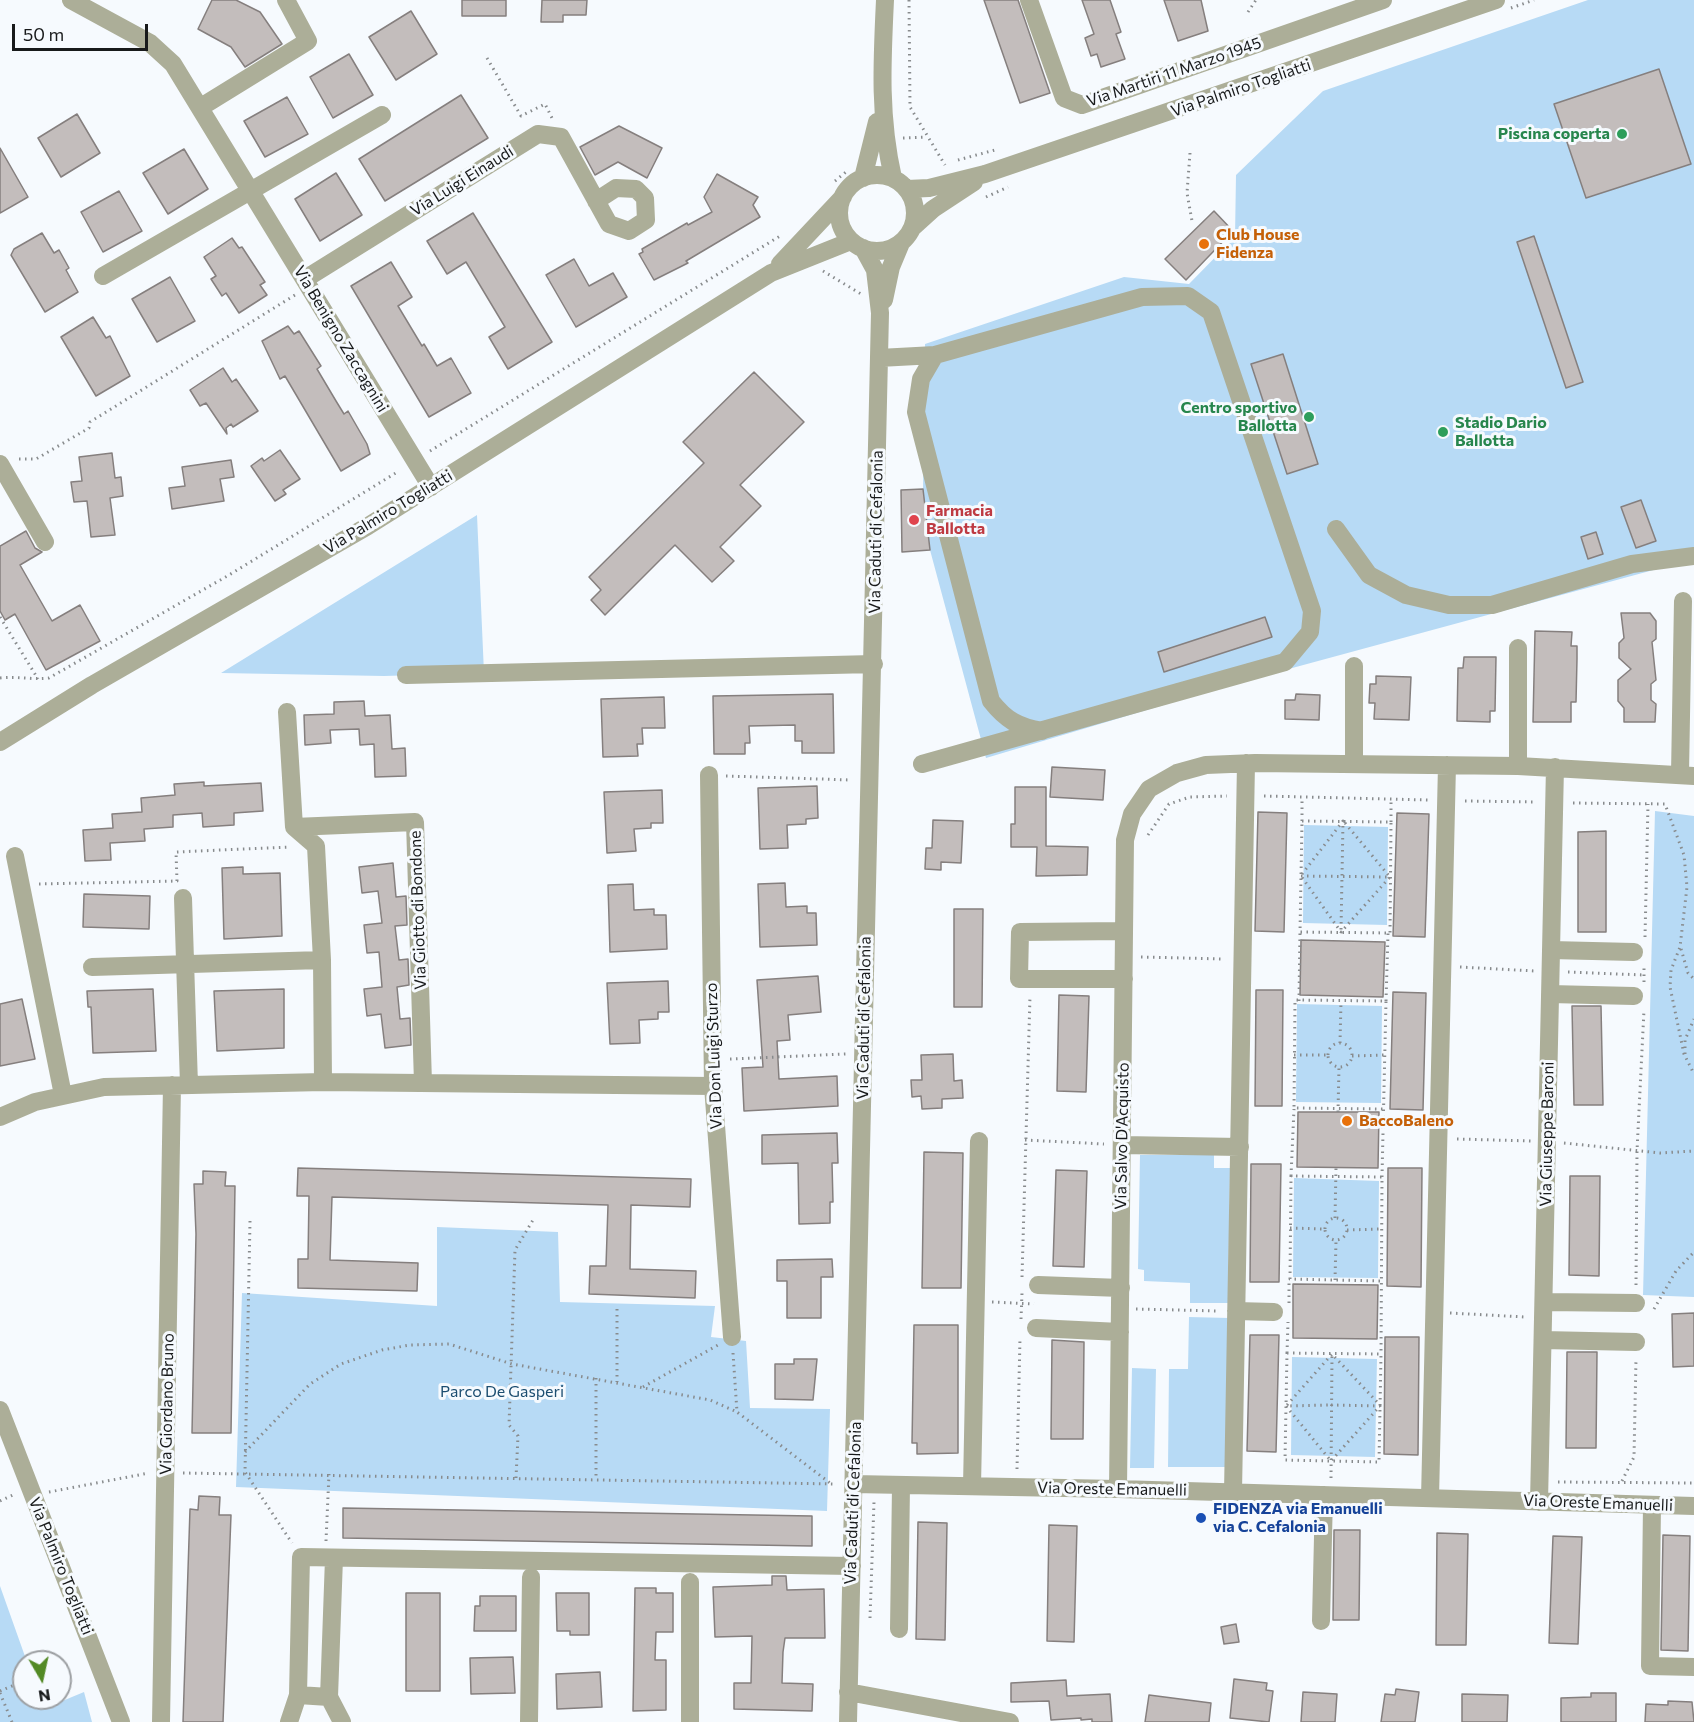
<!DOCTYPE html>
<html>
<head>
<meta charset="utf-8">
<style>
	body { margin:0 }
	#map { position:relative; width:1694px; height:1722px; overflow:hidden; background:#f6fafe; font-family:Commissioner,sans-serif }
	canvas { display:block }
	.north { position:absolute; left:12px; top:1650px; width:60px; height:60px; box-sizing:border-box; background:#f6fafe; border:2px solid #9da0a3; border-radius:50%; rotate:171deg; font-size:16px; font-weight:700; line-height:24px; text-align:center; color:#181a1b }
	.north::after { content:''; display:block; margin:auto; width:21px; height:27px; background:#538a25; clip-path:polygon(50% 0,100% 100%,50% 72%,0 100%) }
	.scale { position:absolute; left:12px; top:24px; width:136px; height:27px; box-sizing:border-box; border:3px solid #181a1b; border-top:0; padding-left:8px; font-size:18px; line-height:21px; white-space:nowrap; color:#181a1b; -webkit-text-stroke:4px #f6fafe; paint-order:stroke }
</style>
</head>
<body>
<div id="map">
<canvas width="1694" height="1722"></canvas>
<div class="north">N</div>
<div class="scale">50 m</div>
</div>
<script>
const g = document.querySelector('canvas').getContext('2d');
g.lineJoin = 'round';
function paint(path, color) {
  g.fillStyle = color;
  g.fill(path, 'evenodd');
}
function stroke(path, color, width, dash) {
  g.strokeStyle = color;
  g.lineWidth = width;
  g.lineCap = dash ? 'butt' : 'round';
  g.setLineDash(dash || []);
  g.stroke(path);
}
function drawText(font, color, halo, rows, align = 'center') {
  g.font = font + ' Commissioner,sans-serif';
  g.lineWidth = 6;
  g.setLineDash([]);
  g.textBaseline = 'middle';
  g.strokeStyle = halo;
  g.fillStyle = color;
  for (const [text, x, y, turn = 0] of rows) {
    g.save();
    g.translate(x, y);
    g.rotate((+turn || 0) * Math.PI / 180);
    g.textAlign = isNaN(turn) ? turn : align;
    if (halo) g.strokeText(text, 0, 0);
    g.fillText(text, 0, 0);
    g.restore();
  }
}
paint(new Path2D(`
	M1588,0H1694V559L1237,683L986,758L930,550L923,489L925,344L1124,277L1189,284L1235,237L1236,175L1323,91Z
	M477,515L484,673L384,676L221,673Z
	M1655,811L1694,816V1297L1643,1295Z
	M1304,825L1388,827L1387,925L1303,923Z
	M1297,1004L1382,1006L1381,1103L1296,1102Z
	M1140,1155H1214V1168H1230L1228,1303H1190V1283L1144,1281V1270L1138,1269Z
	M1294,1178L1379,1181L1378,1278L1293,1277Z
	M437,1227L558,1232L560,1302L715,1306L711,1337L746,1341L750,1408L830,1409L827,1511L236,1487L242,1293L437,1306Z
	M1189,1317L1229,1318L1226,1467H1168L1169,1369H1188Z
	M1292,1357L1377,1359L1375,1457L1291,1455Z
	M1132,1368L1156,1369L1154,1468H1130Z
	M0,1586L27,1662H24V1698H39L43,1709L84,1692L92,1722H0Z`), '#b7daf5');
const building = new Path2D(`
	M212,0H236L260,12L282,44L245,67L231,47L198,29Z
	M462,0H506V16H462Z
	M542,0H587L586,15H563V22H541Z
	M984,0H1018L1050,93L1020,103Z
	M1082,0H1110L1121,32L1116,34L1125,59L1101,67L1097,54L1091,56L1085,38L1094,34Z
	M1164,0H1201L1208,31L1178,41Z
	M411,11L437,54L396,80L369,37Z
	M349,54L373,95L333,118L310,77Z
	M1659,69L1691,164L1586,198L1554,104Z
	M461,95L488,138L385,201L359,159Z
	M287,97L308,134L265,157L244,121Z
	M77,114L100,153L61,177L38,138Z
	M619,126L662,148L647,178L618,162L595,175L580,147Z
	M0,148L28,197L0,213Z
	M184,149L208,189L168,214L143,173Z
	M336,173L362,215L320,241L295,199Z
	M717,174L758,197L753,205L760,217L686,261L688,263L654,280L639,254L643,252L642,249L687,223L688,225L712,212L704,197Z
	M119,191L142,231L103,252L81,212Z
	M1214,211L1233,231L1186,280L1165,259Z
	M473,213L552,342L508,369L489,337L505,327L466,262L447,274L427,241Z
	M42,233L54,253L59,250L69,268L66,270L78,292L45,312L11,255L14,249Z
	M1534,236L1583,382L1566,388L1517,242Z
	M232,238L239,248L242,247L265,282L260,285L267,295L239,313L226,293L222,296L211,279L216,276L204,257Z
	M574,259L589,286L613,273L627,297L576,327L546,275Z
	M391,262L412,297L398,306L422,346L424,344L437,366L451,358L471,393L429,417L351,286Z
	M170,277L195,321L157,342L132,299Z
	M93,317L106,338L110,336L130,376L96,396L61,337Z
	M288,326L294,334L299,331L321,366L317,369L336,401L344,414L348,411L367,444L370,454L341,471L285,376L280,379L262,341Z
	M1283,354L1318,464L1287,474L1251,364Z
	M223,368L232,382L236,379L258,411L233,427L231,424L226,428L227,434L206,403L200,406L190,390Z
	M754,372L804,422L740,485L761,506L720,547L734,561L712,582L675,545L605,615L591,600L601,590L589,577L704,463L683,442Z
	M280,450L300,479L283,490L286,494L275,501L251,466L262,458L264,461Z
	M112,453L115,478L121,477L123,496L110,498L115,535L91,537L87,501L74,502L71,482L82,481L79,457Z
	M231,460L234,477L220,479L224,501L172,509L169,488L185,486L182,467Z
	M923,489L930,550L902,552L901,490Z
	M1641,500L1656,541L1636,548L1621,507Z
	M26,531L35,548L42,552L20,565L52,621L80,605L100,641L46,670L15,614L5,620L0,611V546Z
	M1596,532L1603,554L1588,559L1581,537Z
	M1621,613H1650L1656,621V639L1652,642L1656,680L1651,684V700L1656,704L1655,722H1624V708L1618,701V680L1631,669L1619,658V643L1624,638Z
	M1265,617L1272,637L1164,672L1158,652Z
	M1535,631L1572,632L1571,646H1577V659L1576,702H1571V722H1533Z
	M1464,657H1496L1495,711H1490V722L1457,721L1458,668H1463Z
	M1376,676L1411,677L1409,720L1374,719L1375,703H1369L1370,684H1376Z
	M833,694L834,753H802V741H795V725L749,726L750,743H745V754H714L713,696Z
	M1296,694L1320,695L1319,720L1285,719V700H1295Z
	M664,697L665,728H642L643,744H637L638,756L603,757L601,699Z
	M364,701L365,716L390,715L392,749L405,748L406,776L375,777L374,744L360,745L359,729L330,730L331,743L305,745L304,715L334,714V702Z
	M1052,767L1105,770L1103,800L1050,797Z
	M204,782V786L261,783L263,811L234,813V825L203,827L202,813L173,815V827L144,829L145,841L110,843L111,860L85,861L83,830L113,828L112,814L142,812L141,798L175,795L174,784Z
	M817,786L818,818L806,819V824L787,825L788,848L760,849L758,788Z
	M1015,787H1046V846L1088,847L1087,875L1036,876L1037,847H1011V824H1015Z
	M662,790L663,823H651V828L634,829L636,851L607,853L604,792Z
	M1258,812L1287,813L1284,932L1255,931Z
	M1397,813L1429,814L1425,937L1393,936Z
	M933,820L963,821L961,863L941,862V870L925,869L926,848H932Z
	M1606,831V932H1578V832Z
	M393,863L396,897L406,896L407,925L395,926L399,960L408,959L409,985L397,987L400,1019L410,1018L411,1045L385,1048L381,1014L367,1016L364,989L382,987L379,952L367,953L364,925L382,923L378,891L362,893L359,867Z
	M243,867V874L280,873L282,936L224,939L222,868Z
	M785,883L786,907L807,906V913H816L817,945L760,947L758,884Z
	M633,884L634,910L654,909V915H666L667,949L610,952L608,885Z
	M84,894L150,896L149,929L83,927Z
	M954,909H983L982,1007H954Z
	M1301,940L1385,942L1383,997L1300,995Z
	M818,976L821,1012L788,1015L790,1040L777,1041L779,1079L837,1076L838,1106L744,1111L742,1068L763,1067L757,980Z
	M668,981L669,1012H658V1019L639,1020L640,1043L610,1044L607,983Z
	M153,989L156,1051L93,1053L91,1007H88L87,991Z
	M284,989V1048L217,1051L214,991Z
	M1256,990H1283L1282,1106H1255Z
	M1393,992L1426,993L1423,1110L1390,1109Z
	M1059,995L1089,996L1086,1092L1057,1091Z
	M22,999L35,1059L0,1066V1004Z
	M1572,1006H1601L1603,1105H1574Z
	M953,1054L954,1081L962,1080L963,1098L942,1099V1108L922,1109L921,1096L912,1097L911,1080H922L921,1055Z
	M1298,1112H1379L1378,1168L1297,1167Z
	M837,1133L838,1163H832L833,1202H830V1223L799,1224L798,1163L762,1164V1135Z
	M924,1152L963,1153L961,1288H922Z
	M1251,1164H1281L1279,1282H1250Z
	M298,1168L691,1179L690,1207L631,1205L630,1269L696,1271L695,1298L589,1294L590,1266H606L608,1205L332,1197L330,1260L418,1263L417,1291L298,1288V1259H308L309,1196H297Z
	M1388,1168H1422L1421,1287L1387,1286Z
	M1056,1170L1087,1171L1084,1267L1053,1266Z
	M203,1171L226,1172L225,1186H235L231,1433H192L196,1234L194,1184H203Z
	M1570,1176H1600L1599,1276L1569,1275Z
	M832,1259L833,1277H821V1318H787V1281H777V1260Z
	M1293,1284L1378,1285L1377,1339L1293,1338Z
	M1694,1313V1366L1673,1367L1672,1314Z
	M914,1325H958V1453L917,1454V1443H912Z
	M1250,1335H1279L1276,1452L1247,1451Z
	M1385,1337H1419L1418,1455L1384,1454Z
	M1052,1340L1084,1342L1083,1439H1051Z
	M1567,1352H1597L1596,1448H1566Z
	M794,1359H817L813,1400L775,1399V1364H794Z
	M199,1496L220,1497L219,1515H231L223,1722H183L190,1509L198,1510Z
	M343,1508L812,1516V1546L343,1538Z
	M918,1522L947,1523L945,1640L916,1639Z
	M1049,1525L1077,1526L1074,1642L1047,1641Z
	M1334,1530H1360L1359,1620H1333Z
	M1437,1533L1468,1534L1466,1645H1436Z
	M1663,1535L1690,1536L1688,1651L1661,1650Z
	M1553,1536L1582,1537L1578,1644L1549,1643Z
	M772,1576H786L787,1590L824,1589L825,1638H785L783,1652L782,1683L813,1684L812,1711L734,1709V1683H751L752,1636L715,1637L713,1587L772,1585Z
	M635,1588H656V1593H673V1632H656L655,1660H666V1710L633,1711Z
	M406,1593H440V1691H406Z
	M556,1593H589V1635H570V1631H557Z
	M480,1596H516V1631H474L475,1606H480Z
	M1236,1624L1239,1642L1224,1644L1221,1627Z
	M513,1657L515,1693L471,1694L470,1658Z
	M600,1672L602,1707L557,1709L556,1674Z
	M1234,1679L1267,1683L1266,1690L1273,1691L1269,1722L1230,1718Z
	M1066,1680L1067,1696L1110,1694L1112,1722H1092V1719L1081,1720V1718L1051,1720L1049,1701L1011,1702V1683Z
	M1396,1689L1419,1692L1415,1722H1381L1385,1694L1395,1695Z
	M1303,1692L1337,1694L1335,1722H1301Z
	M1591,1693H1616V1722H1561V1698L1591,1697Z
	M1462,1694L1508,1695L1507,1722H1462Z
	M1149,1695L1211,1703L1209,1722H1145Z
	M1668,1701L1692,1702L1694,1722H1645L1646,1704L1668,1705Z`);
paint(building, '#c3bdbc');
stroke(building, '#857f7e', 1.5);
stroke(new Path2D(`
	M909,0L910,107L945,165
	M1511,8L1534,0
	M1248,12L1256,0
	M487,58L521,116L545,104L552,118
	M903,138L926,137
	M1190,153L1187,193L1192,221
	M958,160L995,150
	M835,181L846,172
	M986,197L1008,187
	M823,271L861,294
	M430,451L780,236
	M19,459H36L89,428L90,422L295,295
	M0,617L38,679
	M0,678C17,676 32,680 49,678L229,575L399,471
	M726,776L851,780
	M1264,796L1428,800
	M1465,801L1536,802
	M1573,803L1665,804L1684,855L1687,887L1680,947L1671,970L1670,987L1684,1054L1694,1074
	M1302,821L1391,822L1390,933L1300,932Z
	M1302,821V797
	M1391,822V800
	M1345,823L1390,877
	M1148,835L1169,804L1190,797L1227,796
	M1302,874L1343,821L1341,930
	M1301,876L1390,877L1341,932Z
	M39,884L177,881L176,852L290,847
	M1645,937L1648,804
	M1681,949L1688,973L1694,979
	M1141,957L1224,959
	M1460,967L1535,971
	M1568,972L1644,975
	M1644,982V965
	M1299,1001L1300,932
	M1386,1001L1388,933
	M1340,1043L1341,1001
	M1328 1055a12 12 0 1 1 24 0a12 12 0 1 1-24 0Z
	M1685,1054V1040L1694,1019
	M1294,1055H1328
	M1352,1056L1385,1055
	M730,1059L846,1054
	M1338,1112L1339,1067
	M1457,1139L1531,1141
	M1025,1140L1104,1144
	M1564,1143L1660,1153L1694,1151
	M1291,1176L1294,1109
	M1382,1177L1386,1001L1295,1000L1294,1108L1384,1109
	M1325 1229a11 11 0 1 1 22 0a11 11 0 1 1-22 0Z
	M1335,1218L1336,1168
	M250,1221L245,1472L292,1543
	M1290,1228L1324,1229
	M1347,1230L1381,1229
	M1022,1277L1030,996
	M1335,1280L1336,1241
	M1380,1281L1290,1279L1291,1176L1382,1177L1381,1354
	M1636,1285L1637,1151L1644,1010
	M992,1302L1034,1304
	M1289,1303V1280
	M617,1309V1382
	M1136,1309L1219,1311
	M1654,1309L1676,1271L1694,1252
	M1450,1313L1525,1317
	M1021,1319L1022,1293
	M733,1353L737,1412L830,1483
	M1287,1353L1381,1354L1379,1462L1285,1460Z
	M1287,1353L1288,1322
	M596,1378V1479
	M643,1387L718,1345
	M1287,1405L1332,1354L1379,1404
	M1331,1405L1380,1406L1331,1461L1286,1406Z
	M245,1452L310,1384L341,1364L382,1350L410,1345L449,1344L512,1364L710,1400L737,1412
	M1017,1469L1020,1338
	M183,1473L836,1484
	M516,1478L518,1436L509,1425L515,1250L533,1220
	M1331,1478L1332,1354
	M1622,1481L1634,1457L1636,1358
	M1558,1482L1694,1483
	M49,1492L149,1473
	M0,1501L15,1494
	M326,1541L329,1474
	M870,1618L874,1502
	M0,1691L24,1681
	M0,1693L12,1722`), '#888b8d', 3, [1.5, 4.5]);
stroke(new Path2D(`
	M71,0L150,43L173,64L431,487
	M885,0C882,62 879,117 893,178
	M1029,0L1064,98L1082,105L1383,0
	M201,107L308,41L286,0
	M839 213a38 38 0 1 1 76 0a38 38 0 1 1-76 0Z
	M863,178L877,122
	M907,189L929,188L985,174L1496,0
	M912,228L933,209L974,182
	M780,264L843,197
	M103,276L382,115
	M305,279L538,134L561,137L609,224L629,231L646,220L645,198L636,189L616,188L596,201
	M884,300L891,267L901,243
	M879,358L935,355
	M0,464L45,542
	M1336,529L1369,575L1406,595L1449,605H1492L1632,564L1694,556
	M1518,648V766
	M406,675L874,664
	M287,712L294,827L316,846L322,960L323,1082
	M0,742L92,685L368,526L771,273L851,241
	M922,764L1285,662L1310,632L1312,611L1211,312L1188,296L1142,297L935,355L921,379L916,412L991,701C1006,720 1018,727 1042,731
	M1354,764V666
	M1680,774L1683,601
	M709,775L713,1086L732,1337
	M294,827L415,822L423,1083
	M15,856L63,1095
	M183,898L189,1085
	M1551,950L1634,952
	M92,967L322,960
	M1124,979H1019L1020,932L1124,931
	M1550,994L1634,996
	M0,1117L35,1102L104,1087L323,1082L713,1086
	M1122,1145L1240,1147
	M1038,1285L1121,1288
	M1544,1302L1636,1303
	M1236,1311L1274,1312
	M1036,1328L1120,1332
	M1543,1340L1636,1342
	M0,1410L121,1722
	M853,1484L1118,1489L1694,1506
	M972,1486L979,1141
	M1118,1489L1125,840L1132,814L1149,789L1177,773L1206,765L1255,763L1518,766L1694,776
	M1233,1492L1246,763
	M1430,1498L1447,765
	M1539,1502L1555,767
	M1652,1505L1650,1666L1694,1667
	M334,1558L329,1697L342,1722
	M1321,1621L1324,1495
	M899,1629L901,1486
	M848,1692L1010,1722
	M298,1695L301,1557L852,1566
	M161,1722L172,1085
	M289,1722L298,1695L329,1697
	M529,1722L531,1577
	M690,1722V1582
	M848,1722L880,313L875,270L863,248`), '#acae98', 18);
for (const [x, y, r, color] of [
	[1622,134,6,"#2e9e5b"],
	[1204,244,6,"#e8710a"],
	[1309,417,6,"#2e9e5b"],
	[1443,432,6,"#2e9e5b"],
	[914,520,6,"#e0444e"],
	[1347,1121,6,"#e8710a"],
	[1201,1518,6,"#1a4fb4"]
]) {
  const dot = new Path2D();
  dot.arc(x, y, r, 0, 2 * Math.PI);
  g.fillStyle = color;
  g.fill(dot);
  stroke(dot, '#f6fafe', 2);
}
drawText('16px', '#181a1b', '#f6fafe', [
	["Via Martiri 11 Marzo 1945",1174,72,-19],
	["Via Palmiro Togliatti",1241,88,-19],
	["Via Luigi Einaudi",462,181,-32],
	["Via Benigno Zaccagnini",341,339,59],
	["Via Palmiro Togliatti",388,512,-31],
	["Via Caduti di Cefalonia",876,532,-89],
	["Via Giotto di Bondone",418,910,-92],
	["Via Caduti di Cefalonia",864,1018,-89],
	["Via Don Luigi Sturzo",714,1056,-92],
	["Via Giuseppe Baroni",1547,1134,-89],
	["Via Salvo D'Acquisto",1122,1136,-89],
	["Via Giordano Bruno",167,1404,-89],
	["Via Oreste Emanuelli",1112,1489,1],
	["Via Caduti di Cefalonia",853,1503,-88],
	["Via Oreste Emanuelli",1598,1503,2],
	["Via Palmiro Togliatti",61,1566,68]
]);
drawText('bold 16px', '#27864d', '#f6fafe', [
	["Piscina coperta",1610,134],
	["Centro sportivo",1297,408],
	["Ballotta",1297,426],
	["Stadio Dario",1455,423,"left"],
	["Ballotta",1455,441,"left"]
], 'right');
drawText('bold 16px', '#c56008', '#f6fafe', [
	["Club House",1216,235],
	["Fidenza",1216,253],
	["BaccoBaleno",1359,1121]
], 'left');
drawText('bold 16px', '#be3a42', '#f6fafe', [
	["Farmacia",926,511],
	["Ballotta",926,529]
], 'left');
drawText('16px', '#1b4d70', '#f6fafe', [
	["Parco De Gasperi",502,1392]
]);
drawText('bold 16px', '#164399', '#f6fafe', [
	["FIDENZA via Emanuelli",1213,1509],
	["via C. Cefalonia",1213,1527]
], 'left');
</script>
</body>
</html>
